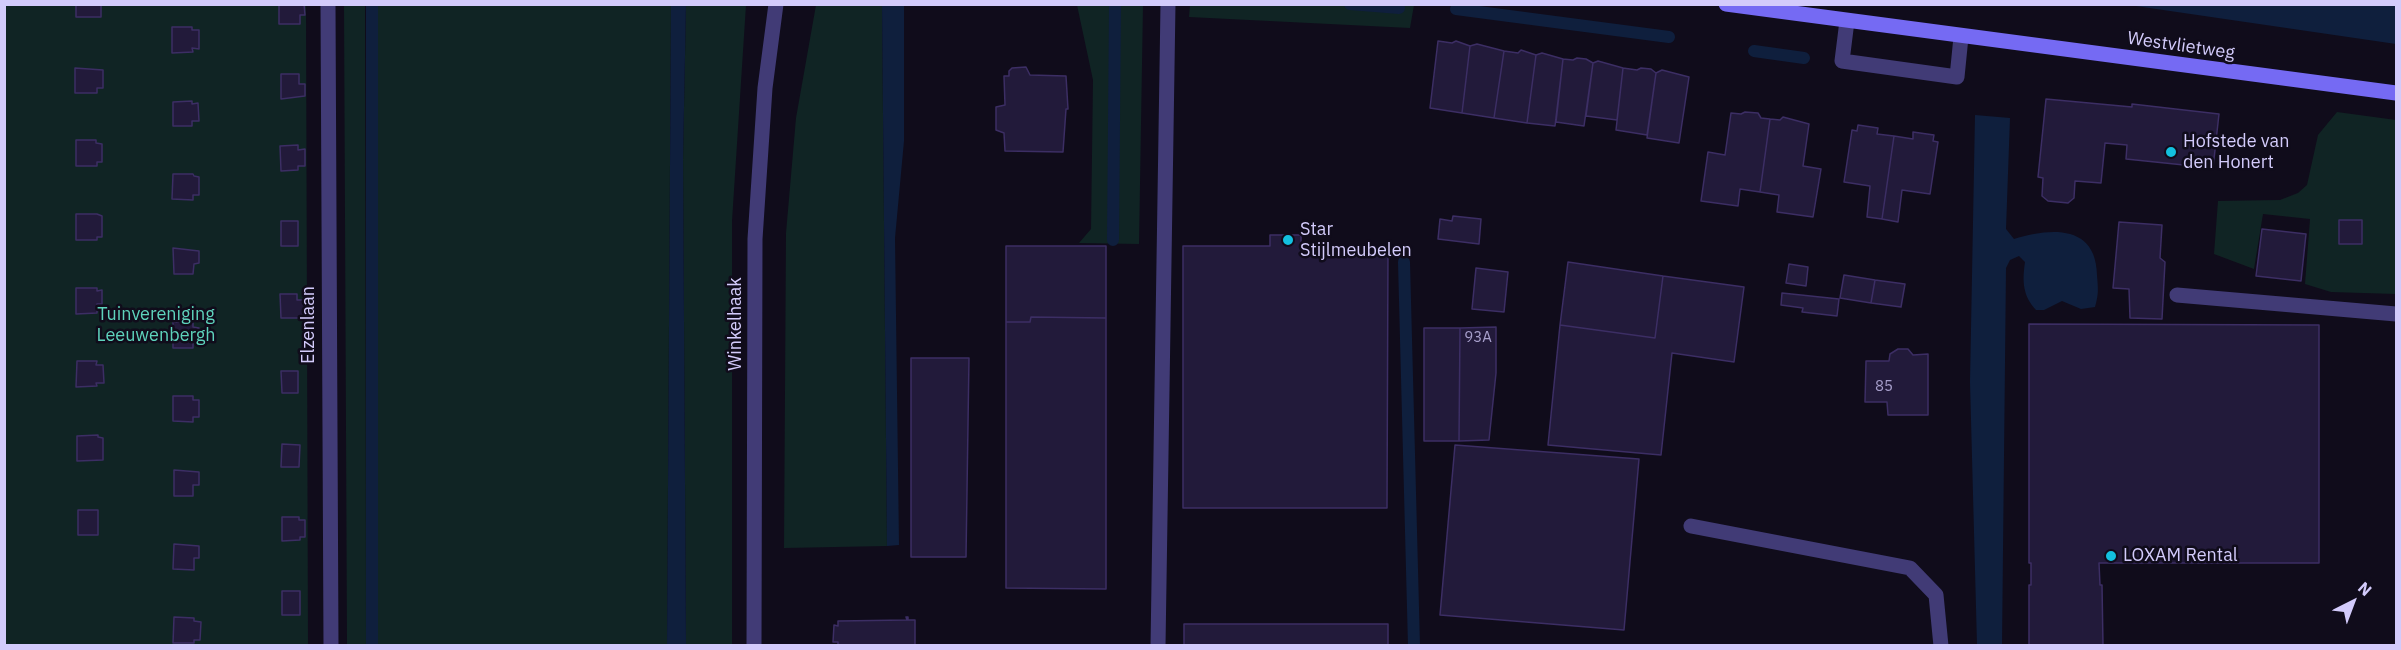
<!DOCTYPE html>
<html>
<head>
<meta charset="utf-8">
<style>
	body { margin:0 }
	#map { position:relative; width:2401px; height:650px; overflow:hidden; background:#100c1b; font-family:"IBM Plex Sans",sans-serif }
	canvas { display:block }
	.frame { position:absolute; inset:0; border:6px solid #d3cbfb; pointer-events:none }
	.north { position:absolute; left:2323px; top:572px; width:60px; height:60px; -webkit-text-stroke:4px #100c1b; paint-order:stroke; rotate:42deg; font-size:16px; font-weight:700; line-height:24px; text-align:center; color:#d3cbfb }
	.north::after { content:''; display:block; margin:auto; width:21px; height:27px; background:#d3cbfb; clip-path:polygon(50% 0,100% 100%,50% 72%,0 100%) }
</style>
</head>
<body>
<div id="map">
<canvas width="2401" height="650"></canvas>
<div class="frame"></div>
<div class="north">N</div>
</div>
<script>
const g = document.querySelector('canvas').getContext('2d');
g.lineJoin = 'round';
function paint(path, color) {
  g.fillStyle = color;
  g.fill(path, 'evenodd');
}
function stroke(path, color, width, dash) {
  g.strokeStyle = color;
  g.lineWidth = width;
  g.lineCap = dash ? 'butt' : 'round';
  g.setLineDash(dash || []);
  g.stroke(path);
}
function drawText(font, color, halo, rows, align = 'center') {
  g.font = font + ' "IBM Plex Sans",sans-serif';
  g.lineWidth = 5;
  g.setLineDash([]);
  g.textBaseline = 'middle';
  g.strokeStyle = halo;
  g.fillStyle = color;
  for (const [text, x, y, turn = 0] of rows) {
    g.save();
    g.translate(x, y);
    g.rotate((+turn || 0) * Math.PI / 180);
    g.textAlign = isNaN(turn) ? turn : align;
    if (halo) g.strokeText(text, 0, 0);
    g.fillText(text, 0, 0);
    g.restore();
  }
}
paint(new Path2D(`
	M4,5H306L308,645H5Z
	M344,5H365L366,646L347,645Z
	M377,5H671L667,645H378Z
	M686,5H746L732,221V645L686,646L683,159Z
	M816,5H882L887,546L784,548L786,233L796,118Z
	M1077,5H1143L1139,244L1079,243L1091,229L1093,80Z
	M1190,5V4L1414,5L1410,28L1189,17Z
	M2337,112L2396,120V294L2331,292L2305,284L2310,219L2263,214L2254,269L2214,254L2218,201L2280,200L2298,193L2307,185L2318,135Z`), '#102424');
paint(new Path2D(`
	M686,4L683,159L686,645L667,646L671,5Z
	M882,5H904V141L895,238L899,545L887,546Z
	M2129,5H2396V44Z
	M1975,115L2010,118L2006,229L2014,239C2050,228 2096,224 2097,275C2098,289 2099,293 2095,307L2081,309L2062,301L2044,310H2036C2023,296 2022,282 2025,262L2019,256L2010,260L2006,268L2002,645H1977L1970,382Z`), '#0f1f3d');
stroke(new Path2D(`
	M372,4V646
	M1350,4L1399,8
	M1456,9L1669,37
	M1754,51L1804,58
	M1113,240L1115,4
	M1404,262L1414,646`), '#0f1f3d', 12);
const building = new Path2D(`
	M76,4H101V17H76Z
	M279,4H304L305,15H300V24H279Z
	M172,27H192V30H199V49L192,48L193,52L172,53Z
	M1438,41L1452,43L1456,41L1470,46L1462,113L1430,108Z
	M1477,44L1504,51L1494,118L1462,113L1470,46Z
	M1521,50L1536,55L1527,123L1494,118L1504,51L1518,53Z
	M1542,53L1563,59L1555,126L1527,123L1536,55Z
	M1577,58L1586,59L1593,63L1584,126L1556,122L1563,59L1573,60Z
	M1598,61L1623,68L1617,120L1586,116L1593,63Z
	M1026,67L1030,75L1066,76L1068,109H1066L1063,152L1005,151L1004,133L996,130V107L1005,105L1004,76H1009V71L1012,68Z
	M75,68L103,70V88H97V93H75Z
	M1623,68L1637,70L1641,68L1651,69L1656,73L1647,135L1616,130Z
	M1662,70L1689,77L1679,143L1647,138L1656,73Z
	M281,74H299V84H305V96L281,99Z
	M2046,99L2132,107V104L2219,114L2213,168L2126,159L2127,145L2105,143L2101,183L2075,181L2074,198L2068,203L2048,201L2042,196L2043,178L2038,177Z
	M192,101V104L198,103L199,121H192V126H173V102Z
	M1745,112L1758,113L1761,118L1770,119L1760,192L1740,189L1738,206L1701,201L1708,152L1725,155L1731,113L1741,114Z
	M1783,117L1809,124L1803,166L1821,169L1813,217L1777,212L1779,195L1760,192L1770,119L1780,120Z
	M1858,125L1878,128L1877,134L1894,136L1882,219L1867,217L1870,186L1844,182L1852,130L1857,131Z
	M1913,132L1934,135L1933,141L1938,142L1930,194L1902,190L1898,222L1882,219L1894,136L1913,139Z
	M76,140H96V143L102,144V162H97V166H76Z
	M298,145V150L305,149V166H298V170L281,171L280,146Z
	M173,174H193L194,176L199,177V195H193V200L172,199Z
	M76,214H97L102,216V237H97V240H76Z
	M1453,216L1481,219L1479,244L1438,239L1440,219L1452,221Z
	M2339,220H2362V244H2339Z
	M281,221H298V246H281Z
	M2119,222L2162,225L2160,258L2165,262L2162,319L2130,318L2129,289L2113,288Z
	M2262,229L2306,234L2301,281L2256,276Z
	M1270,235H1301V247H1388L1387,508H1183V246H1270Z
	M1006,246H1106V318L1031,317L1030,322H1006Z
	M173,248L199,251V263L194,264L193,274H174Z
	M1568,262L1663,276L1655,338L1560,325Z
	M1789,264L1808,267L1806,286L1786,283Z
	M1476,268L1508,272L1504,312L1472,309Z
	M1844,275L1875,280L1871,303L1840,298Z
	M1663,276L1744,287L1734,362L1672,353L1661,455L1548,445L1560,325L1655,338Z
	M1875,280L1905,284L1901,307L1871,303Z
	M76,288H97V291L102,290V304H97V313L76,314Z
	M1782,293L1839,299L1837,316L1802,312L1803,308L1781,305Z
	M280,294H297V300H306V318H281Z
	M1031,317L1106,318V589L1006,588V322H1030Z
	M173,322L193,323V327L199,328V340H193V348H173Z
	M2029,324L2319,325V563H2099L2100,585H2102L2103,646H2029V585H2031V563H2029Z
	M1496,327V373L1489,440L1459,441L1460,328Z
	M1424,328H1460L1459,441H1424Z
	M1898,349H1908L1913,355L1928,354V415H1888L1887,402H1865L1866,361H1889L1890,354Z
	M911,358H969L966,557H911Z
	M77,361H97L96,365H103L104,383H96L97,386L76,387Z
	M281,371H298V393H282Z
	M173,396H193V400H199V417H193V422L173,421Z
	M98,435V437L103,438V460L77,461V436Z
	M282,444L300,445L299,467H281Z
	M1455,445L1639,459L1624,630L1440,615Z
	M174,470L199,472V485H193V496H174Z
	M78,510H98V535H78Z
	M282,517H299V520H305V537H300V540L282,541Z
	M174,544L199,546V558H194V570L173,569Z
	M282,591H300V615H282Z
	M174,617L194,618V621L201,622L200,640H194V643H173Z
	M906,617H908V620H915V646H838V642H833L834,625L838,626V621L907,620Z
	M1184,624H1388V646H1184Z`);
paint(building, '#221a3a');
stroke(building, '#3c2e64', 1.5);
stroke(new Path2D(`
	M2177,295L2396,314
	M1691,526L1910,568L1936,595L1941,646
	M1158,646L1168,4`), '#413b76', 15);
stroke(new Path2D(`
	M328,4L331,646
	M1847,21L1842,61L1957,77L1961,37
	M754,646L755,239L765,88L776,4`), '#413b76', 15);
stroke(new Path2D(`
	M1726,4L2396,93`), '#756af3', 15);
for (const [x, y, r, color] of [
	[2171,152,6,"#13c0df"],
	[1288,240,6,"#13c0df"],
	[2111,556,6,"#13c0df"]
]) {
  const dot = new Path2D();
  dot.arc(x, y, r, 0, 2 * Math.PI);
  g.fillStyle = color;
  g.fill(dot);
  stroke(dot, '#100c1b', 2);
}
drawText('15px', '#a79fcb', null, [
	["93A",1478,338],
	["85",1884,387]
]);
drawText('18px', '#d3cbfb', '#100c1b', [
	["Westvlietweg",2181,46,8],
	["Winkelhaak",736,324,-90],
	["Elzenlaan",309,325,-90]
]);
drawText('18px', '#d3cbfb', '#100c1b', [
	["Hofstede van",2183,142],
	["den Honert",2183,163],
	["Star",1300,230],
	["Stijlmeubelen",1300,251],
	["LOXAM Rental",2123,556]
], 'left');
drawText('18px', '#5ed3bc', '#100c1b', [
	["Tuinvereniging",156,315],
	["Leeuwenbergh",156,336]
]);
</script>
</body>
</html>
